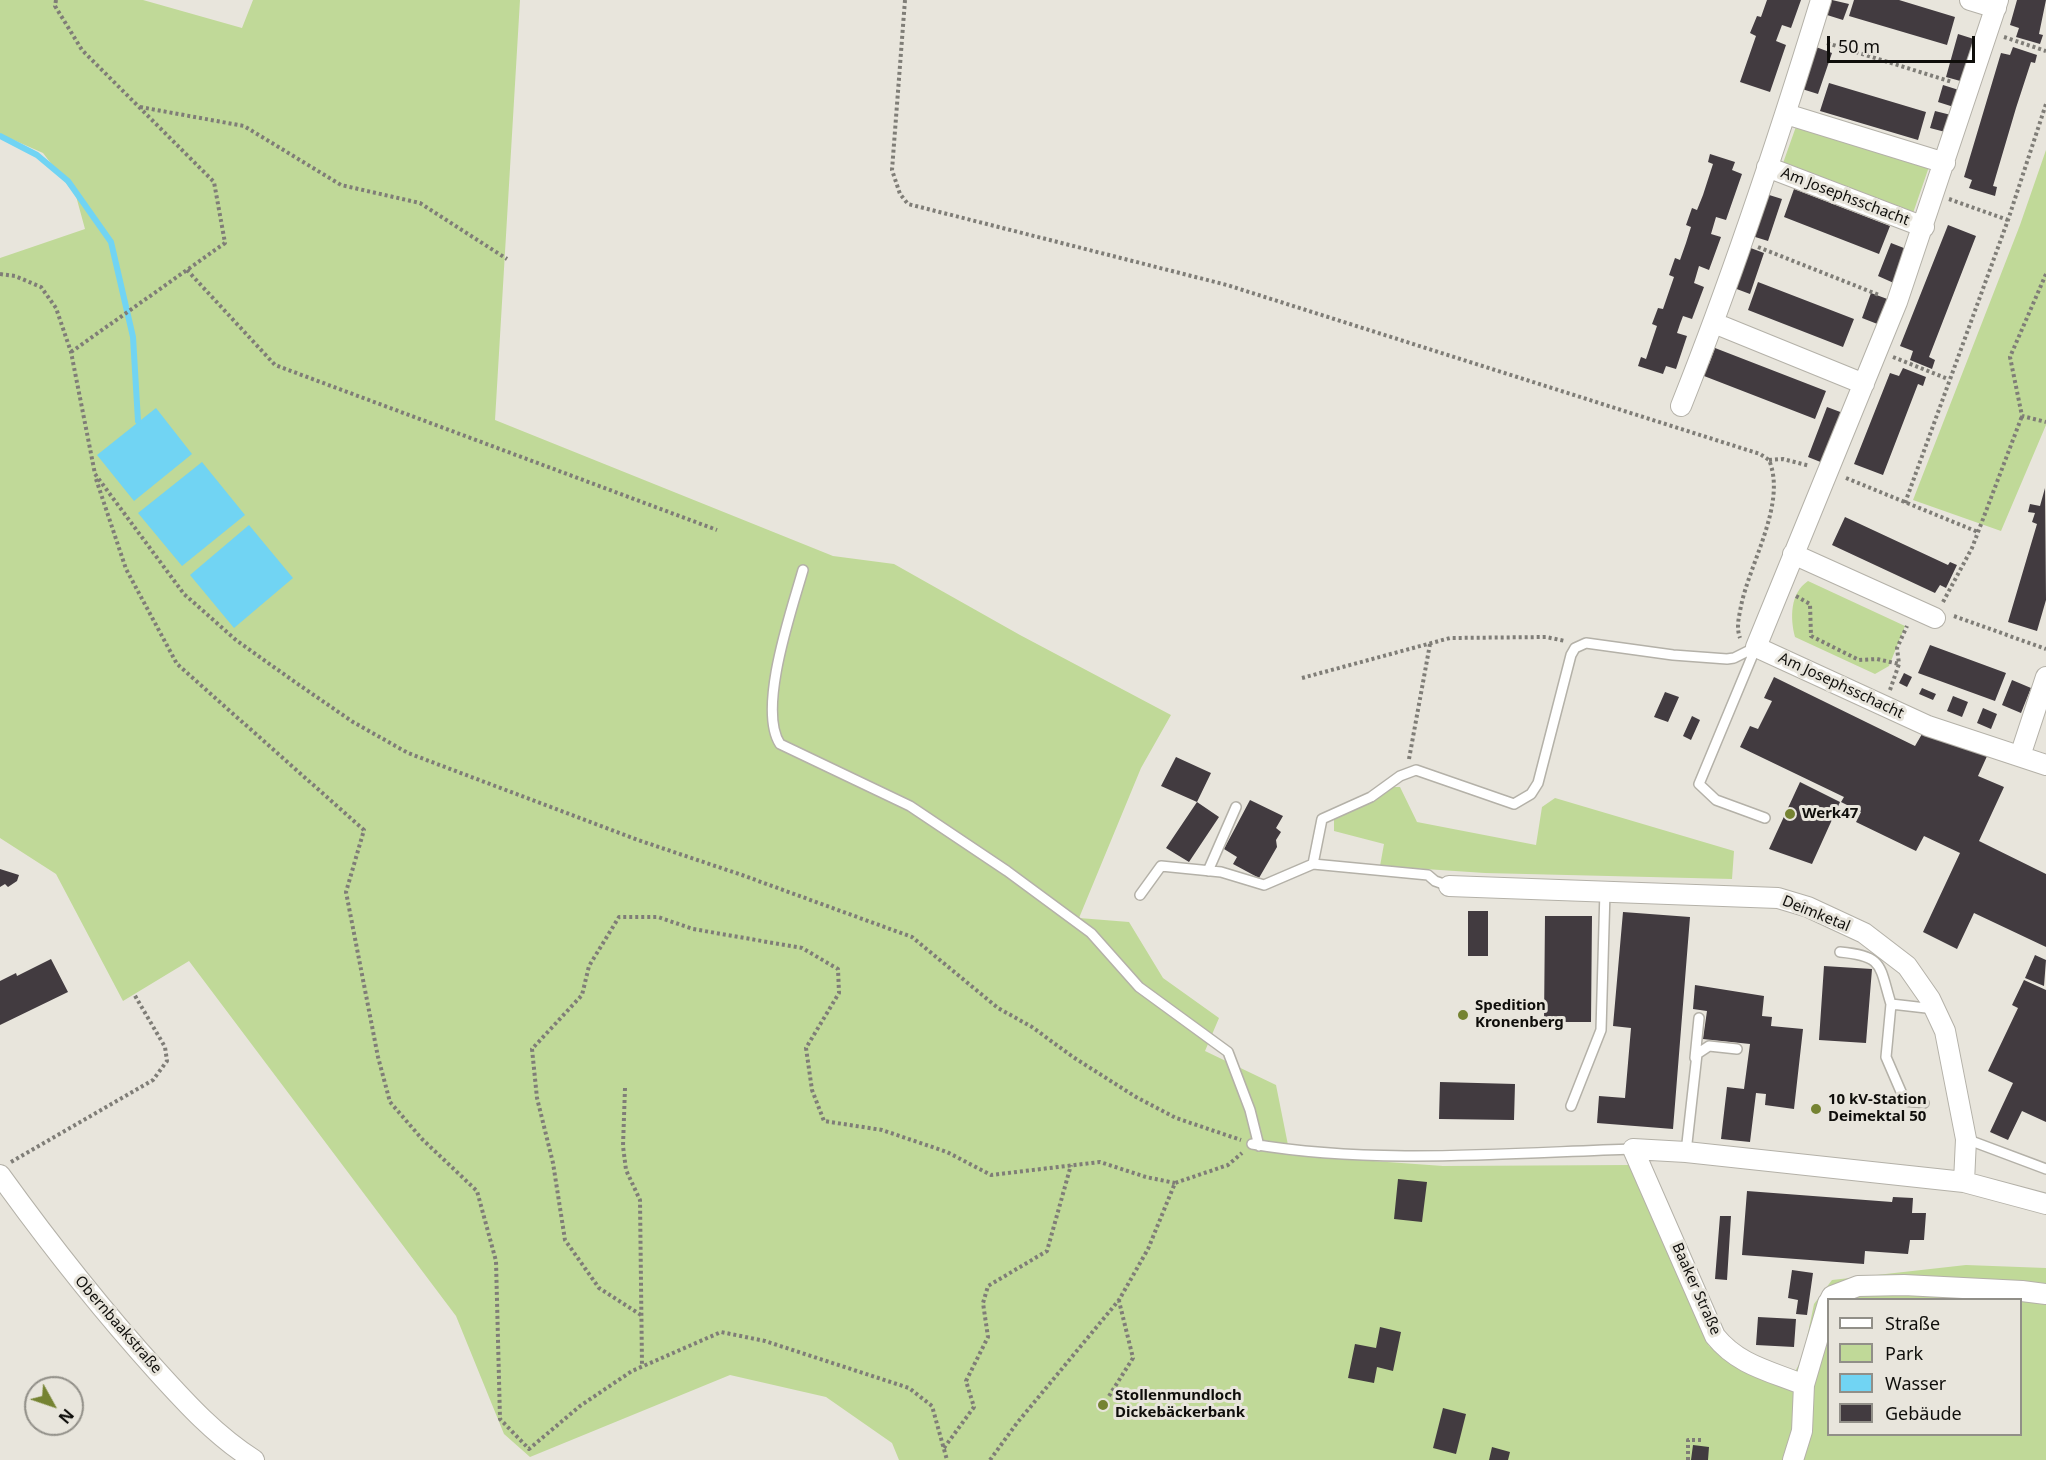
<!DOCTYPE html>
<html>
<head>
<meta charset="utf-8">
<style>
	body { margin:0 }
	#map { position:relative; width:2046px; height:1460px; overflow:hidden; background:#e8e5dc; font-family:"Noto Sans",sans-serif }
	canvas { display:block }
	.legend { position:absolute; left:1827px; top:1298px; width:195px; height:138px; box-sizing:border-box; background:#e8e5dc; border:2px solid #918f88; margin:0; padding:8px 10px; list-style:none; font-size:18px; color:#0f0e0b }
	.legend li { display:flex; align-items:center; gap:12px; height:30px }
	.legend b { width:30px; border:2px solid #918f88 }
	.north { position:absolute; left:24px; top:1376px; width:60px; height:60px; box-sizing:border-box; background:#e8e5dc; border:2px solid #918f88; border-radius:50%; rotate:130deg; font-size:16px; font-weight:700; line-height:24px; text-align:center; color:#0f0e0b }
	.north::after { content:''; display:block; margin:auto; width:21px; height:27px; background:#758332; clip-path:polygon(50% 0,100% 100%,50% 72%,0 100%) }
	.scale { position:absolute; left:1827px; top:36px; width:148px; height:27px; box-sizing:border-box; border:3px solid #0f0e0b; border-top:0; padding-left:8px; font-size:18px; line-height:21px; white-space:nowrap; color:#0f0e0b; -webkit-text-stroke:4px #e8e5dc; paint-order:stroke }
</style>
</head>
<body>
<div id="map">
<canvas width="2046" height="1460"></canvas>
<ul class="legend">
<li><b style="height:8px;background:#fff"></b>Straße</li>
<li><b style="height:16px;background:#c0d998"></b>Park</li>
<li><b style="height:16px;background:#71d4f3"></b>Wasser</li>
<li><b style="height:16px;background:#423b40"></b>Gebäude</li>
</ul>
<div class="north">N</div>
<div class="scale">50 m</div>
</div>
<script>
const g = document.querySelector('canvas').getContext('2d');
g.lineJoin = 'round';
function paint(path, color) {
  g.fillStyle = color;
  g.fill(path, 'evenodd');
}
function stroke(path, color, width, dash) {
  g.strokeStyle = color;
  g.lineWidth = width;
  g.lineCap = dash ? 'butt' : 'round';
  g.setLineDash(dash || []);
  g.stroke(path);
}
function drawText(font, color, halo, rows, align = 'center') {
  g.font = font + ' "Noto Sans",sans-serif';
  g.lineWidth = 6;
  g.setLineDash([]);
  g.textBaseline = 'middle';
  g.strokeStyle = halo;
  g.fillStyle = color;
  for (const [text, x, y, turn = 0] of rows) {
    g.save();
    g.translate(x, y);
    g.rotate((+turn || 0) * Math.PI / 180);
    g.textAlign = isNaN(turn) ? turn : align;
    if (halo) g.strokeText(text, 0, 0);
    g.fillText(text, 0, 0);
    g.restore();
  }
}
paint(new Path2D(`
	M0,0H143L242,28L253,0H520L495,420L833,556L894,564L1020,635L1171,715L1141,768L1079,918L1129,922L1163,978L1219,1018L1205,1051L1276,1085L1290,1155L1443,1166L1630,1165L1709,1346L1786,1388L1803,1357L1814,1304L1832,1280L1966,1265L2046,1268V1460H899L892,1443L826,1397L730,1375L530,1457L504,1434L456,1316L189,961L123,1001L56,874L0,838V258L85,229L76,196L43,153L0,134ZM1828,1300H2020V1434H1828Z
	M1798,121L1931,161L1912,216L1782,166Z
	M2046,150V425L2001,531L1913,500L2020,225Z
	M1808,581L1905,626L1889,666L1875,674L1795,637C1790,618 1790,593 1808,581Z
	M1393,787H1400L1417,822L1536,845L1542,807L1555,798L1734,851L1732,879L1485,873L1380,866L1384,844L1334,831V816L1374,800Z`), '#c0d998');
paint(new Path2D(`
	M156,408L192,454L134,501L97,455Z
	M202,462L245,515L182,566L138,513Z
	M249,525L293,578L234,628L190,575Z`), '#71d4f3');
stroke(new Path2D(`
	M0,136L37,155L68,181L111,242L133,337L138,421`), '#71d4f3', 6);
paint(new Path2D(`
	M1767,0H1801L1791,28L1782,25L1776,41L1786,45L1770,92L1740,82L1756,36L1750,33L1757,16L1761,17Z
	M1832,0L1849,4L1843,20L1827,15Z
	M1854,0H1899L1955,17L1947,45L1849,16Z
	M2017,0H2046L2039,34L2043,35L2040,44L2016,37L2019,28L2010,25Z
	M1958,34L1977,40L1964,82L1946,77Z
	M1816,47L1832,53L1818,94L1802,89Z
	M2013,47L2037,55L2035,63L2031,62L2016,108L1993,186L1997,187L1995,196L1969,188L1972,180L1964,177L2001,53L2010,55Z
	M1829,83L1926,112L1918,140L1820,111Z
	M1943,85L1962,91L1957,108L1938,102Z
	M1935,111L1955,116L1949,133L1930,128Z
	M1710,154L1735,162L1732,170L1742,174L1726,220L1716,217L1711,234L1721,237L1709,270L1699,266L1694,283L1704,287L1692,319L1683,316L1680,324L1677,333L1687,336L1676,369L1666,366L1663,374L1638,366L1641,357L1646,359L1657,326L1652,324L1658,308L1663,309L1674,277L1669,275L1675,258L1680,260L1686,243L1691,227L1686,225L1692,208L1697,210L1703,195L1713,164L1708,162Z
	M1794,189L1890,226L1879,254L1784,217Z
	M1766,194L1782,199L1768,241L1752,236Z
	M1948,225L1976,236L1929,357L1935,360L1932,369L1910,360L1913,351L1900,346Z
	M1891,243L1909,250L1896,284L1878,276Z
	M1748,247L1764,253L1750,294L1734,288Z
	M1758,282L1854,319L1843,347L1748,310Z
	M1871,293L1890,300L1880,325L1862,318Z
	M1715,348L1826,391L1815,419L1704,376L1699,388L1691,385L1700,360L1709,364Z
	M1903,368L1926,377L1923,386L1918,384L1883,475L1854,464L1890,373L1899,376Z
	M1827,407L1843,413L1823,463L1808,457Z
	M2045,488L2046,600L2037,631L2008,622L2037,524L2032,522L2035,513L2028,512L2030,504L2040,506Z
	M1845,517L1948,565L1950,562L1957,565L1946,588L1940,585L1935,593L1832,545Z
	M1930,645L2006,673L1995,701L1918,673Z
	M1904,673L1912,677L1907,687L1899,683Z
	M1774,677L1915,746L1922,734L1988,754L1978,776L2004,787L1979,841L2046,874V947L1974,913L1957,949L1923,932L1960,853L1924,836L1916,851L1856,822L1861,812L1841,802L1844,797L1740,747L1750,726L1758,729L1772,701L1764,698Z
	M2012,680L2031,688L2021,713L2002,705Z
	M1922,688L1936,694L1933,700L1919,694Z
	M1665,692L1679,697L1668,722L1654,717Z
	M1953,696L1968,702L1962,717L1947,711Z
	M1983,708L1997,714L1991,729L1977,723Z
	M1692,716L1700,720L1691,740L1683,736Z
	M1176,757L1211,773L1197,802L1219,817L1189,862L1166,848L1197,802L1161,786Z
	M1800,782L1840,802L1812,864L1769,849Z
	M1250,800L1283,816L1276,828L1281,832L1276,840L1277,847L1259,878L1233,864L1237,857L1224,849Z
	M0,869L19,875L17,881L8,887L5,884L0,887Z
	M1468,911H1488V956H1468Z
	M1623,912L1690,917L1673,1129L1597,1123L1599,1096L1625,1098L1631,1028L1613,1026Z
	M1545,916H1592L1591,1022H1544Z
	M2035,955L2046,960L2044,986L2025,978Z
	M51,959L68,992L0,1025V981L16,973L17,976Z
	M1824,966L1872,969L1866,1043L1819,1040Z
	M2024,980L2046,990V1122L2022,1111L2008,1140L1990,1132L2013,1083L1988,1071L2018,1008L2012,1005Z
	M1695,985L1764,996L1762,1016L1772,1017L1771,1026L1803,1029L1794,1109L1765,1105L1766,1094L1756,1093L1750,1142L1721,1139L1727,1087L1744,1089L1750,1044L1703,1039L1707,1011L1693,1009Z
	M1440,1082L1515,1084L1514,1120L1439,1119Z
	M1398,1179L1427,1182L1422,1222L1394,1219Z
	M1747,1191L1892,1202L1893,1197L1913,1198L1912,1213H1926L1924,1240H1910L1908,1254L1865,1251L1864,1264L1742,1255Z
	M1720,1216H1731L1727,1280L1715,1279Z
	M1792,1270L1813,1273L1807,1315L1796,1314L1798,1300L1788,1298Z
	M1758,1317L1796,1319L1794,1347L1756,1345Z
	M1380,1327L1401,1332L1393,1371L1377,1367L1374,1383L1348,1378L1355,1344L1376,1348Z
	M1443,1408L1466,1414L1456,1454L1433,1448Z
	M1693,1445L1709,1447L1708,1460H1691Z
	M1492,1447L1510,1452L1508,1460H1489Z`), '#423b40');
const service = new Path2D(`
	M803,570C792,609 757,709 780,744L910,806L1007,871L1091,933L1139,987L1228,1052L1250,1110L1259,1146
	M1756,647L1699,784L1716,800L1765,818
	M1313,864L1322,819L1371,797L1400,776L1416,770L1514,804L1531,794L1538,783L1571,655L1575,648L1586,643L1673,655L1727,659L1734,658L1756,647
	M1208,871L1236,807
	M1140,895L1161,866L1221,872L1264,885L1313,864L1428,875L1435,881L1449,886
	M1840,952C1884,956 1879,965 1891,1004L1935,1009
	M1891,1004L1886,1057L1905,1101L1924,1103
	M1695,1058L1699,1018
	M1571,1106L1601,1030L1605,891
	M1966,1139L2046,1169
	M1252,1144C1375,1165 1508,1153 1633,1149
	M1686,1152L1697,1054L1709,1046L1737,1049`);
const minor = new Path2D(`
	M1970,0L1996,8
	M1998,0L1897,302L1756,647L1928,726L2046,765
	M1786,114L1945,163
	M1767,167L1924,227
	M1714,323L1864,384
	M1681,406C1734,273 1779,137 1821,0
	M1793,554L1935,618
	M2020,756L2046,677
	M1449,886L1778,898L1808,907L1864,933L1907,966L1930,999L1945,1031L1966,1139L1964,1182
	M0,1175C49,1243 100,1308 157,1371C186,1403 216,1436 254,1460
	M1830,1300L1832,1296L1858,1286L1904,1285L2022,1291L2046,1294
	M1804,1385C1770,1371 1738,1365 1715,1336L1633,1149L1686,1152L1964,1182L2046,1204
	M1793,1460L1802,1431L1804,1385L1828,1303`);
stroke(service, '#b4b1a8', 12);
stroke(minor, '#b4b1a8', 22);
stroke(new Path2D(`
	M56,0L55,6L82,50L214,182L225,243L71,352
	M905,0L892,170L900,194L908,204L1227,285L1760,454L1769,460C1787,503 1750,562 1741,606C1739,617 1736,627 1740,638
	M2004,37L2046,51
	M1827,43L1952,82
	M140,107L244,126L341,185L420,203L507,259
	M1949,199L2008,220
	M1758,247L1879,295
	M187,270L275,365L717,530
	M0,274L15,276L41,287L56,308L71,352L95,474L184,594L236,640L292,680L353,722L408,753L638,840L742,875L912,937L998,1008L1032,1027L1073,1057L1136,1097L1176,1118L1241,1140
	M2046,274L2010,357L2022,416L2046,422
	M1893,357L1948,379
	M1769,460L1783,459L1810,466
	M1846,478L1978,532
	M96,479L126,569L177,664L364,830L346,892L378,1057L390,1102L422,1139L477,1191L496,1261L500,1419L529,1449L580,1406L632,1371L721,1332L765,1341L909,1388L932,1406L947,1460
	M1905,503L2008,220L2046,104
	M1796,596L1810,604L1811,636L1859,660L1877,659L1899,664
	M1943,602L1972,548L2022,416
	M1954,616L2046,649
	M1302,678L1450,638L1546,637L1565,641
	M1890,690L1899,664L1897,648L1907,626
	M1409,759L1430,644
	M625,1088L623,1146L626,1170L640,1200L642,1366
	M11,1162L153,1080L167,1061L165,1047L134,994
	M641,1315L599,1288L565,1240L553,1163L537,1098L532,1049L582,995L589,966L619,917H658L693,929L802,948L838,969L839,993L806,1048L812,1090L824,1121L882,1130L947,1152L991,1175L1100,1162L1146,1177L1175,1183
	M1109,1396L1133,1358L1119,1301
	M944,1448L974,1407L966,1381L988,1337L983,1303L988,1286L1047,1251L1071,1165
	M990,1460L1017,1423L1119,1300L1148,1249L1175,1183L1228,1165L1242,1153
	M1688,1460V1440H1701`), '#7f7d77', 4, [3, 3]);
stroke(service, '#fff', 9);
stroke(minor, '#fff', 20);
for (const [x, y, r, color] of [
	[1790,814,6,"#758332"],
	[1463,1015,6,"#758332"],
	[1816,1109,6,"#758332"],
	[1103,1405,6,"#758332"]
]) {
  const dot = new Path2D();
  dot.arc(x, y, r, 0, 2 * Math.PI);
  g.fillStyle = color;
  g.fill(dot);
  stroke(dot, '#e8e5dc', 2);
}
drawText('15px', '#0f0e0b', '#e8e5dc', [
	["Am Josephsschacht",1845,197,21],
	["Am Josephsschacht",1841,686,25],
	["Deimketal",1816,914,22],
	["Baaker Straße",1696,1289,66],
	["Obernbaakstraße",118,1325,49]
]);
drawText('bold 15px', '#0f0e0b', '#e8e5dc', [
	["Werk47",1802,814],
	["Spedition",1475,1006],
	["Kronenberg",1475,1023],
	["10 kV-Station",1828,1100],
	["Deimektal 50",1828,1117],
	["Stollenmundloch",1115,1396],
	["Dickebäckerbank",1115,1413]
], 'left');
</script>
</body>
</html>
